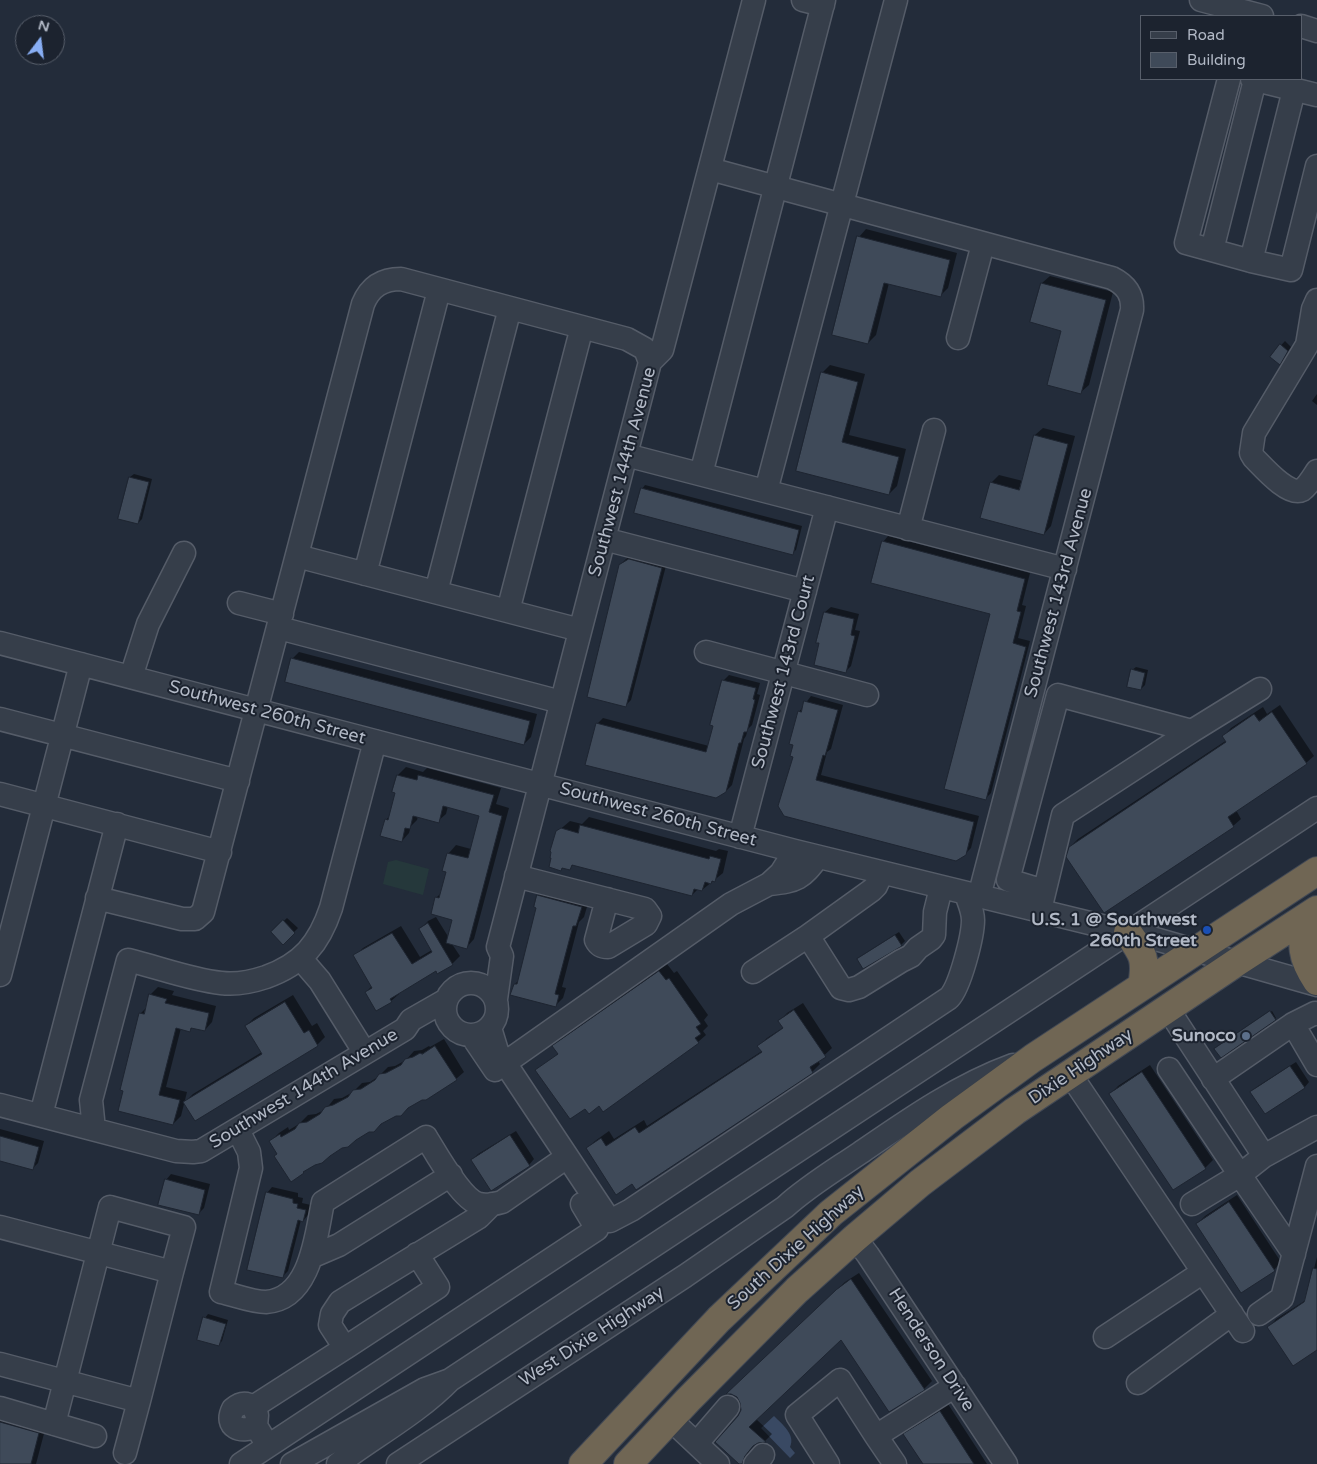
<!DOCTYPE html>
<html>
<head>
<meta charset="utf-8">
<style>
	body { margin:0 }
	#map { position:relative; width:1317px; height:1464px; overflow:hidden; background:#232c3a; font-family:"Varela Round",sans-serif }
	canvas { display:block }
	.legend { position:absolute; left:1140px; top:15px; width:162px; height:65px; box-sizing:border-box; background:#1c232f; border:1px solid #585f6b; margin:0; padding:6px 9px; list-style:none; font-size:15px; color:#b2b9c6 }
	.legend li { display:flex; align-items:center; gap:10px; height:25px }
	.legend b { width:25px; border:1px solid #585f6b }
	.north { position:absolute; left:15px; top:15px; width:50px; height:50px; box-sizing:border-box; background:#1c232f; border:1px solid #585f6b; border-radius:50%; rotate:15deg; font-size:14px; font-weight:700; line-height:20px; text-align:center; color:#b2b9c6 }
	.north::after { content:''; display:block; margin:auto; width:18px; height:22px; background:#88aef4; clip-path:polygon(50% 0,100% 100%,50% 72%,0 100%) }
</style>
</head>
<body>
<div id="map">
<canvas width="1317" height="1464"></canvas>
<ul class="legend">
<li><b style="height:6px;background:#363e4a"></b>Road</li>
<li><b style="height:14px;background:#3f4a59"></b>Building</li>
</ul>
<div class="north">N</div>
</div>
<script>
const g = document.querySelector('canvas').getContext('2d');
g.lineJoin = 'round';
function paint(path, color) {
  g.fillStyle = color;
  g.fill(path, 'evenodd');
}
function stroke(path, color, width, dash) {
  g.strokeStyle = color;
  g.lineWidth = width;
  g.lineCap = dash ? 'butt' : 'round';
  g.setLineDash(dash || []);
  g.stroke(path);
}
function drawText(font, color, halo, rows, align = 'center') {
  g.font = font + ' "Varela Round",sans-serif';
  g.lineWidth = 4;
  g.setLineDash([]);
  g.textBaseline = 'middle';
  g.strokeStyle = halo;
  g.fillStyle = color;
  for (const [text, x, y, turn = 0] of rows) {
    g.save();
    g.translate(x, y);
    g.rotate((+turn || 0) * Math.PI / 180);
    g.textAlign = isNaN(turn) ? turn : align;
    if (halo) g.strokeText(text, 0, 0);
    g.fillText(text, 0, 0);
    g.restore();
  }
}
paint(new Path2D(`
	M396,860L429,869L423,895L383,884L388,862Z`), '#25383b');
paint(new Path2D(`
	M774,1416C782,1424 796,1435 790,1447L795,1453L790,1458L761,1428Z`), '#394963');
paint(new Path2D(`
	M866,229L957,253L948,288L940,296L889,283L876,335L868,343L859,237Z
	M1050,276L1113,292L1089,385L1081,392L1063,330L1042,283Z
	M1285,341L1291,347L1280,363L1271,356Z
	M830,365L865,374L849,435L906,449L897,486L889,494L797,470L822,373Z
	M1317,394V405L1312,401Z
	M1043,428L1075,436L1051,526L1044,534L991,483L999,475L1023,481L1035,435Z
	M134,474L152,479L142,519L138,523L130,477Z
	M645,485L802,526L796,550L792,553L642,489Z
	M888,536L1030,573L1022,605L1026,606L1018,638L1030,641L991,793L986,798L991,613L883,542Z
	M635,554L667,562L631,700L625,706L620,565L626,559Z
	M831,607L859,614L855,630L860,631L851,666L846,671L820,642L825,612Z
	M299,652L537,714L531,737L524,744L292,659Z
	M1136,667L1148,670L1145,685L1141,689L1132,670Z
	M729,675L760,683L757,694L760,695L752,725L748,729L746,736L744,739L732,785L726,791L597,724L603,718L709,746L723,681Z
	M811,696L843,705L831,749L827,752L821,775L979,816L971,848L965,854L785,815L795,756L799,712Z
	M1280,705L1314,756L1306,763L1236,810L1241,819L1233,826L1070,847L1078,839L1227,740L1224,736L1231,728L1263,707L1267,714Z
	M406,767L423,772L427,768L501,788L496,804L509,808L474,939L467,947L452,944L460,956L452,964L436,970L398,992L399,994L391,1001L366,992L372,986L355,956L363,948L401,926L420,957L432,950L421,929L428,921L436,917L449,938L454,919L433,914L437,897L442,892L447,871L443,870L449,853L456,845L471,849L481,815L448,806L446,814L438,821L418,816L417,820L411,826L409,833L402,841L386,820L391,814L397,792L398,775Z
	M589,817L716,851L719,849L728,851L723,873L702,890L698,889L692,895L574,864L570,868L563,867L561,869L557,832L570,821L582,824Z
	M546,888L589,900L584,917L579,922L562,987L566,988L563,998L555,1006L515,984L519,980L538,907V895Z
	M287,918L298,928L283,943L272,932Z
	M899,932L905,941L901,945L862,956Z
	M667,964L674,973L677,971L708,1015L704,1020L708,1026L703,1031L706,1035L698,1042L600,1105L585,1107L537,1070L559,1053L554,1046L562,1038Z
	M158,987L174,991L172,995L216,1006L212,1022L205,1030L193,1027L190,1030L181,1028L166,1087L187,1092L181,1116L173,1124L120,1110L140,1014L147,1007L150,995Z
	M293,995L312,1026L317,1023L325,1037L317,1045L195,1119L185,1102L193,1094L262,1052L246,1026L254,1018Z
	M803,1003L832,1048L818,1061L820,1064L812,1072L632,1183L587,1148L595,1141L609,1131L614,1139L644,1120L647,1126L762,1051L759,1046L767,1038L784,1027L780,1021L787,1013Z
	M1272,1011L1276,1018L1275,1019L1217,1048Z
	M444,1039L464,1072L456,1079L421,1098L309,1167L291,1180L271,1141L279,1133L288,1127L289,1130L299,1124L308,1115L316,1114L326,1109L334,1099L342,1098L353,1092L362,1083L370,1082L379,1076L388,1067L395,1066L406,1060L414,1051L422,1050L429,1046L430,1047Z
	M1296,1062L1309,1082L1304,1088L1252,1092L1258,1086Z
	M1150,1065L1213,1160L1205,1168L1173,1189L1111,1094L1118,1086Z
	M0,1129L44,1141L38,1163L33,1168L0,1160Z
	M516,1131L534,1159L529,1165L472,1160L478,1154Z
	M171,1174L210,1184L204,1208L198,1214L166,1180Z
	M272,1187L298,1193V1197L303,1198L302,1203L311,1205L308,1215L303,1221L301,1220L288,1271L282,1277L267,1193Z
	M1237,1195L1281,1262L1274,1270L1197,1224L1205,1216Z
	M1317,1257V1348L1269,1327L1276,1319L1306,1300Z
	M859,1273L932,1381L924,1389L889,1411L841,1338L756,1419L772,1434L765,1441L758,1442L752,1447L749,1452V1458L744,1464H741L739,1416L742,1410V1403L738,1396L729,1393L845,1282Z
	M208,1314L228,1320L222,1341L219,1344L205,1318Z
	M948,1404L987,1464H924L905,1434L913,1427Z
	M0,1410L46,1426L36,1464H0Z`), '#0007');
const building = new Path2D(`
	M857,236L950,260L941,297L884,283L868,344L832,335Z
	M1041,283L1106,300L1081,394L1047,385L1061,331L1030,322Z
	M1280,344L1288,351L1280,365L1270,357Z
	M821,372L858,382L842,442L899,457L889,495L796,471Z
	M1034,435L1068,444L1044,535L980,518L990,482L1019,490Z
	M129,477L149,482L138,524L118,519Z
	M641,488L799,530L793,555L634,513Z
	M882,541L1025,579L1017,611L1021,612L1013,643L1026,647L986,800L944,789L990,614L871,583Z
	M629,559L662,568L626,707L587,697L619,565Z
	M824,612L854,619L851,635L855,636L846,673L814,665L819,643H816Z
	M291,658L530,721L524,745L285,682Z
	M1131,669L1145,673L1141,690L1127,687Z
	M722,680L756,688L753,699L755,700L747,732H744L741,743H739L726,792L716,798L585,765L596,723L706,752L713,726L710,725Z
	M804,701L838,710L825,756L823,755L816,780L974,822L966,855L956,861L784,816L778,806L793,757L790,756L793,745L789,744L798,711L801,712Z
	M1272,712L1307,764L1228,817L1234,827L1104,913L1066,857L1069,847L1226,742L1222,736L1254,714L1259,721Z
	M397,775L417,780L418,775L494,795L489,812L502,816L467,949L446,943L452,920L431,914L435,897L439,898L446,872L442,871L447,853L468,858L479,816L443,806L439,823L413,816L410,829L405,828L402,842L380,836L385,819L388,820L395,793L392,792Z
	M580,825L709,859L710,856L721,859L715,882L712,881L711,884L705,882L702,891L694,889L692,896L572,865L570,870L562,868L561,871L549,867L551,858H550L551,852L550,851L556,831L561,828L578,833Z
	M537,895L582,907L576,926H573L555,994L559,995L556,1007L510,995L514,984H517L536,908L534,907Z
	M283,920L295,933L283,945L271,932Z
	M428,923L453,965L437,974L436,971L390,999L392,1002L376,1011L365,992L372,988L353,955L392,933L412,964L432,952L419,929Z
	M895,935L902,946L863,969L857,959Z
	M659,971L666,980L669,978L701,1024L696,1027L701,1034L695,1038L699,1043L603,1112L599,1106L589,1114L585,1109L570,1119L535,1070L558,1054L552,1046Z
	M149,994L167,999L165,1003L209,1013L205,1031L191,1028L190,1032L176,1028L159,1095L180,1100L173,1125L118,1111L123,1091L120,1090L139,1013L144,1014Z
	M285,1002L304,1033L309,1030L318,1046L195,1121L183,1102L262,1054L245,1026Z
	M794,1010L826,1057L810,1067L813,1073L636,1190L632,1184L616,1195L586,1148L601,1138L606,1146L635,1127L639,1133L762,1052L757,1046L783,1028L778,1021Z
	M1270,1011L1276,1020L1221,1058L1214,1049Z
	M435,1046L457,1080L426,1100H422L408,1108L401,1116H396L381,1124L374,1132H369L356,1140L348,1147L342,1148L330,1156L322,1163L315,1165L303,1172L304,1173L291,1182L274,1156L277,1154L269,1141L280,1134L281,1137L295,1129L299,1123L307,1122L320,1114L325,1107L333,1105L348,1097L353,1090L361,1089L375,1080L379,1074L386,1073L401,1065L405,1059L413,1057L420,1053L422,1054Z
	M1290,1066L1305,1088L1265,1114L1250,1092Z
	M1142,1072L1206,1169L1173,1190L1109,1094Z
	M510,1135L530,1166L491,1191L471,1160Z
	M0,1136L39,1147L33,1170L0,1161Z
	M165,1179L205,1190L199,1215L158,1205Z
	M266,1192L293,1199V1203L298,1204L297,1208L306,1210L303,1222L298,1220L283,1278L247,1270Z
	M1229,1202L1275,1271L1241,1293L1196,1224Z
	M1313,1268L1317,1269V1350L1293,1366L1267,1327L1304,1302Z
	M851,1279L925,1390L889,1412L841,1340L749,1427L766,1442L758,1443L753,1446L745,1456L742,1464H739L715,1442L738,1416L741,1410L740,1403L737,1397L731,1394H726L836,1290Z
	M203,1317L226,1324L219,1346L197,1340Z
	M940,1411L974,1464H923L903,1434Z
	M0,1422L39,1433L31,1464H0Z`);
paint(building, '#3f4a59');
stroke(building, '#1e2531', 1);
const minor = new Path2D(`
	M803,0L823,5
	M1201,0L1262,16
	M1301,26L1317,31
	M1229,79L1186,243L1251,261L1291,270L1317,166
	M1252,79L1317,95
	M710,169L1112,278C1126,285 1133,294 1132,310L979,897
	M1212,250L1255,80
	M1251,261L1294,90
	M1317,300L1313,309L1307,345L1254,433L1251,453L1254,458C1263,467 1289,497 1302,490C1308,486 1313,477 1317,471
	M958,338L983,244
	M626,455L1065,569
	M701,474L824,0
	M766,491L896,0
	M908,529L934,430
	M604,539L805,591
	M297,556L580,630
	M365,574L439,290
	M436,592L510,308
	M239,603L282,614
	M508,611L582,327
	M279,628L561,702
	M0,643L795,851L1159,940L1317,985
	M706,652L867,695
	M131,677L148,624L184,553
	M0,719L238,781
	M0,794L220,852
	M740,837L827,507
	M882,873L876,886L872,890L808,936L841,988L849,990L859,987L901,961L911,956L918,948L931,939L934,935L935,912L941,888
	M516,876L645,909L650,916L646,924L608,947C602,947 599,946 596,940L607,899
	M769,884C798,881 801,879 818,857
	M1044,891L1008,880L1058,695L1192,731
	M97,898L182,919H195L203,912L363,304C370,287 382,279 401,279L627,339L645,349L650,362
	M1041,906L1063,815L1192,731L1260,689
	M301,959L320,981L365,1053
	M753,972L808,936
	M0,975L81,664
	M445 1009a26 26 0 1 1 52 0a26 26 0 1 1-52 0Z
	M496,999L502,956L498,947L650,362L662,350L754,0
	M1168,1009L1264,1156L1317,1127
	M1293,1024L1315,1013L1317,1014
	M490,1028L497,1051L610,1221L631,1210L949,998C960,987 973,936 973,920C973,911 969,903 966,894
	M472,1036L495,1070
	M505,1063L731,904L769,884L781,873L795,851
	M1169,1069L1240,1175L1264,1156
	M1070,1074L1243,1331
	M1213,1079L1293,1024L1317,1065
	M0,1105L176,1151L193,1152L201,1151L405,1029L411,1020L446,1000
	M41,1115L117,824
	M94,1129L91,1100L128,960C157,967 191,980 221,983C236,985 251,982 266,977C302,964 319,944 331,908L375,741
	M238,1130L249,1152L251,1168L221,1292C235,1295 252,1302 266,1302C311,1299 316,1235 323,1202L426,1137C436,1153 461,1199 479,1204C487,1206 495,1204 502,1202L567,1157
	M1192,1204L1240,1175L1294,1254
	M0,1227L172,1272L139,1401L0,1364
	M855,1238L868,1255L1006,1464
	M311,1257L339,1245L451,1175
	M1259,1314L1282,1298L1317,1166
	M1105,1337L1203,1272
	M345,1348L438,1287L417,1254
	M450,1380L1317,808
	M1138,1383L1232,1314
	M253,1407L345,1348L330,1325L332,1314L340,1302L479,1217L492,1204
	M0,1408L95,1436
	M670,1419L718,1464
	M54,1424L110,1207L184,1227L172,1272
	M256,1426C241,1434 224,1427 233,1409C240,1403 246,1402 253,1407L257,1415L256,1426L268,1446
	M876,1436L895,1464
	M697,1443L728,1407
	M125,1453L139,1401
	M241,1464L597,1229L582,1204
	M292,1464L425,1389L450,1380C418,1413 375,1436 338,1464
	M398,1464L685,1276L785,1207C808,1186 835,1170 860,1153C908,1120 958,1085 1013,1065
	M755,1464L763,1455
	M828,1464L797,1415L840,1380L876,1436L955,1386`);
const highway = new Path2D(`
	M1307,917C1301,945 1301,957 1317,981
	M1128,933C1143,954 1147,959 1142,986
	M583,1464L719,1319L831,1213L952,1117L1033,1058L1317,871
	M628,1464L688,1400L797,1290L855,1238L920,1183L1015,1111L1237,962L1317,910`);
stroke(minor, '#555c68', 25);
stroke(highway, '#424955', 30);
stroke(minor, '#363e4a', 22);
stroke(highway, '#706654', 28);
for (const [x, y, r, color] of [
	[1207,930,5,"#1a4fb4"],
	[1246,1036,5,"#5c6f8a"]
]) {
  const dot = new Path2D();
  dot.arc(x, y, r, 0, 2 * Math.PI);
  g.fillStyle = color;
  g.fill(dot);
  stroke(dot, '#1c232f', 2);
}
drawText('18px', '#b2b9c6', '#1c232f', [
	["Southwest 144th Avenue",623,472,-75],
	["Southwest 143rd Avenue",1059,593,-75],
	["Southwest 143rd Court",784,672,-75],
	["Southwest 260th Street",267,713,15],
	["Southwest 260th Street",658,815,15],
	["Dixie Highway",1081,1067,-34],
	["Southwest 144th Avenue",304,1089,-31],
	["South Dixie Highway",796,1248,-42],
	["West Dixie Highway",592,1337,-33],
	["Henderson Drive",931,1350,57]
]);
drawText('bold 18px', '#b2b9c6', '#1c232f', [
	["U.S. 1 @ Southwest",1197,920],
	["260th Street",1197,941],
	["Sunoco",1236,1036]
], 'right');
</script>
</body>
</html>
